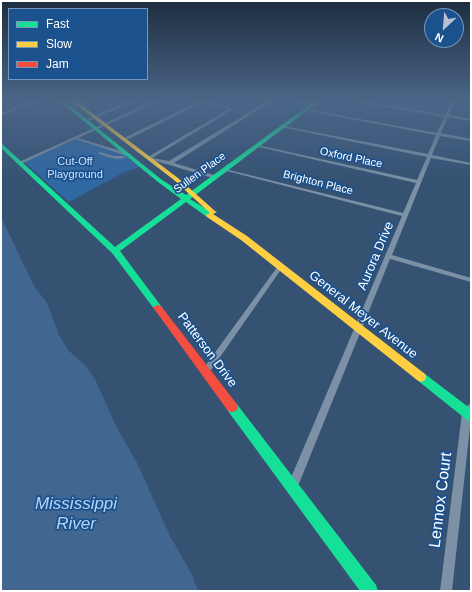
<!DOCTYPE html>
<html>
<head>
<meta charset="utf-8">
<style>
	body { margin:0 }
	#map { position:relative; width:472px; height:592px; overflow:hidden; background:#355273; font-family:Arial,sans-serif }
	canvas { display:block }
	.frame { position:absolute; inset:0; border:2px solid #fff; pointer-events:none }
	.legend { position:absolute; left:8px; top:8px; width:140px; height:72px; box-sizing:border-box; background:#1b518d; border:1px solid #7697bb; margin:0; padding:5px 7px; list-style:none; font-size:12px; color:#fff }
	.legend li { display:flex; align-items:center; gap:8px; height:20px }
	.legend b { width:20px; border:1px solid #7697bb }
	.north { position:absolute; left:424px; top:8px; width:40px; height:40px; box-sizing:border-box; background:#1b518d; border:1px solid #7697bb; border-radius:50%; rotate:206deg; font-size:11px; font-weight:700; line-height:16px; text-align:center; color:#fff }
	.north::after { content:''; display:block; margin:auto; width:14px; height:18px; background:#b8c2ce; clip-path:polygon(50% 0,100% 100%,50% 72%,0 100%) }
</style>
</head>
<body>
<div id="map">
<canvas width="472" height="592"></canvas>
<div class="frame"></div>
<ul class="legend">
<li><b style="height:5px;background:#16e098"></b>Fast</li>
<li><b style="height:5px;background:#ffcf43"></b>Slow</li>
<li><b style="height:5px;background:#f24e42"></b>Jam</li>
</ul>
<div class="north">N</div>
</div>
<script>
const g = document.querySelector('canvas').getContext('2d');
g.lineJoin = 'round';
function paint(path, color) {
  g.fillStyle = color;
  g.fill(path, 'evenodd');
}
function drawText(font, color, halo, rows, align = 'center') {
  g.font = font + ' Arial,sans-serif';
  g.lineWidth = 3.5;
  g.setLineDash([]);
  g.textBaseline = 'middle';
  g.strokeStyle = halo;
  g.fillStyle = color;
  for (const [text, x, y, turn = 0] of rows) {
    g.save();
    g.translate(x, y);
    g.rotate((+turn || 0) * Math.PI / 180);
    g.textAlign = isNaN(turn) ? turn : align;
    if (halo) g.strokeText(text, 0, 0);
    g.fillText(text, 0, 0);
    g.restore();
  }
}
paint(new Path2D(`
	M75,139L124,155L140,167L124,172L69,202L24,162Z`), '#2f68a3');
paint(new Path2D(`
	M1,217L34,286L47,303L59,335L69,351L85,365L95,379L116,426L137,463L170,536L191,573L198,591H1Z`), '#416791');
paint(new Path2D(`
	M36,100H41L1,115V113Z
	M88,100H94L70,108L67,107Z
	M131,100H136L87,122L84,121Z
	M156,100H161L78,138L131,154V156H127L75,139L23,163L19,162Z
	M198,100H204L234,109L152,158L169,161L269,100H274L174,163L217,176V178H213L146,158L229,109L203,102L131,138L124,140L122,139L199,101Z
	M283,100H291L314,105L312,106Z
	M347,100H356L445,115L451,100H455L449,115L471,119V121L448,117L441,133L471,139V141L440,136L432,155L471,163V165L431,158L392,255L471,278V282L390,259L296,491L292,492L288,491L287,487L402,216L223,170L225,169L403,213L416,183L255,146L257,145L417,180L427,157L281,127L283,126L428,154L436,135L303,110L305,109L437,133L444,117Z
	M99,152L114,156H124L126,157C118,161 108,157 99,154Z
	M280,265L282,266L283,267L282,268L209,373L206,375L203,373L202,371L203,369L278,266Z
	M471,404V418L452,591H440L462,413L468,405Z`), '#7c91a6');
paint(new Path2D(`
	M58,100H63L162,180L186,195L316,100H321L190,199L213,213V217H207L186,202L120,251L161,306L163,308L161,310H155L112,253L1,148V143L115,247L181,199L158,182Z
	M421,372L425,374L471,409V421L467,420L417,380L416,377L417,374Z
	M232,402L236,403L376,585L378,591H360L228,411L226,407L228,403Z`), '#16e098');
paint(new Path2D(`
	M70,100H75L178,178L215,211L217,212L213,214L247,236L425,374L426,377L425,380L421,382L417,380L241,240L207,217L206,215L210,213L174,180Z`), '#ffcf43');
paint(new Path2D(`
	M158,305L161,306L236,403L238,407L236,411L232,412L228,411L155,310L153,308L155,306Z`), '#f24e42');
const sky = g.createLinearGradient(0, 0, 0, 183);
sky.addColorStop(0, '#1d2d3f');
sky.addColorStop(0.55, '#4b6688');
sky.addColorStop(1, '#4b668800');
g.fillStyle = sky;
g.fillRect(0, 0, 472, 183);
drawText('11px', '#fff', '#1b518d', [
	["Oxford Place",351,158,12],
	["Sullen Place",200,173,-36],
	["Brighton Place",318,183,14]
]);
drawText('11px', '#cde3fa', '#1b518d', [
	["Cut-Off",75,162],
	["Playground",75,175]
]);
drawText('13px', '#fff', '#1b518d', [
	["Aurora Drive",376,256,-67],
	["General Meyer Avenue",363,315,38],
	["Patterson Drive",207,350,53]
]);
drawText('16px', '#fff', '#1b518d', [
	["Lennox Court",441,500,-83]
]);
drawText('italic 17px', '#b3d4f5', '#1b518d', [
	["Mississippi",76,504],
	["River",76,524]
]);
</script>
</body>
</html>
